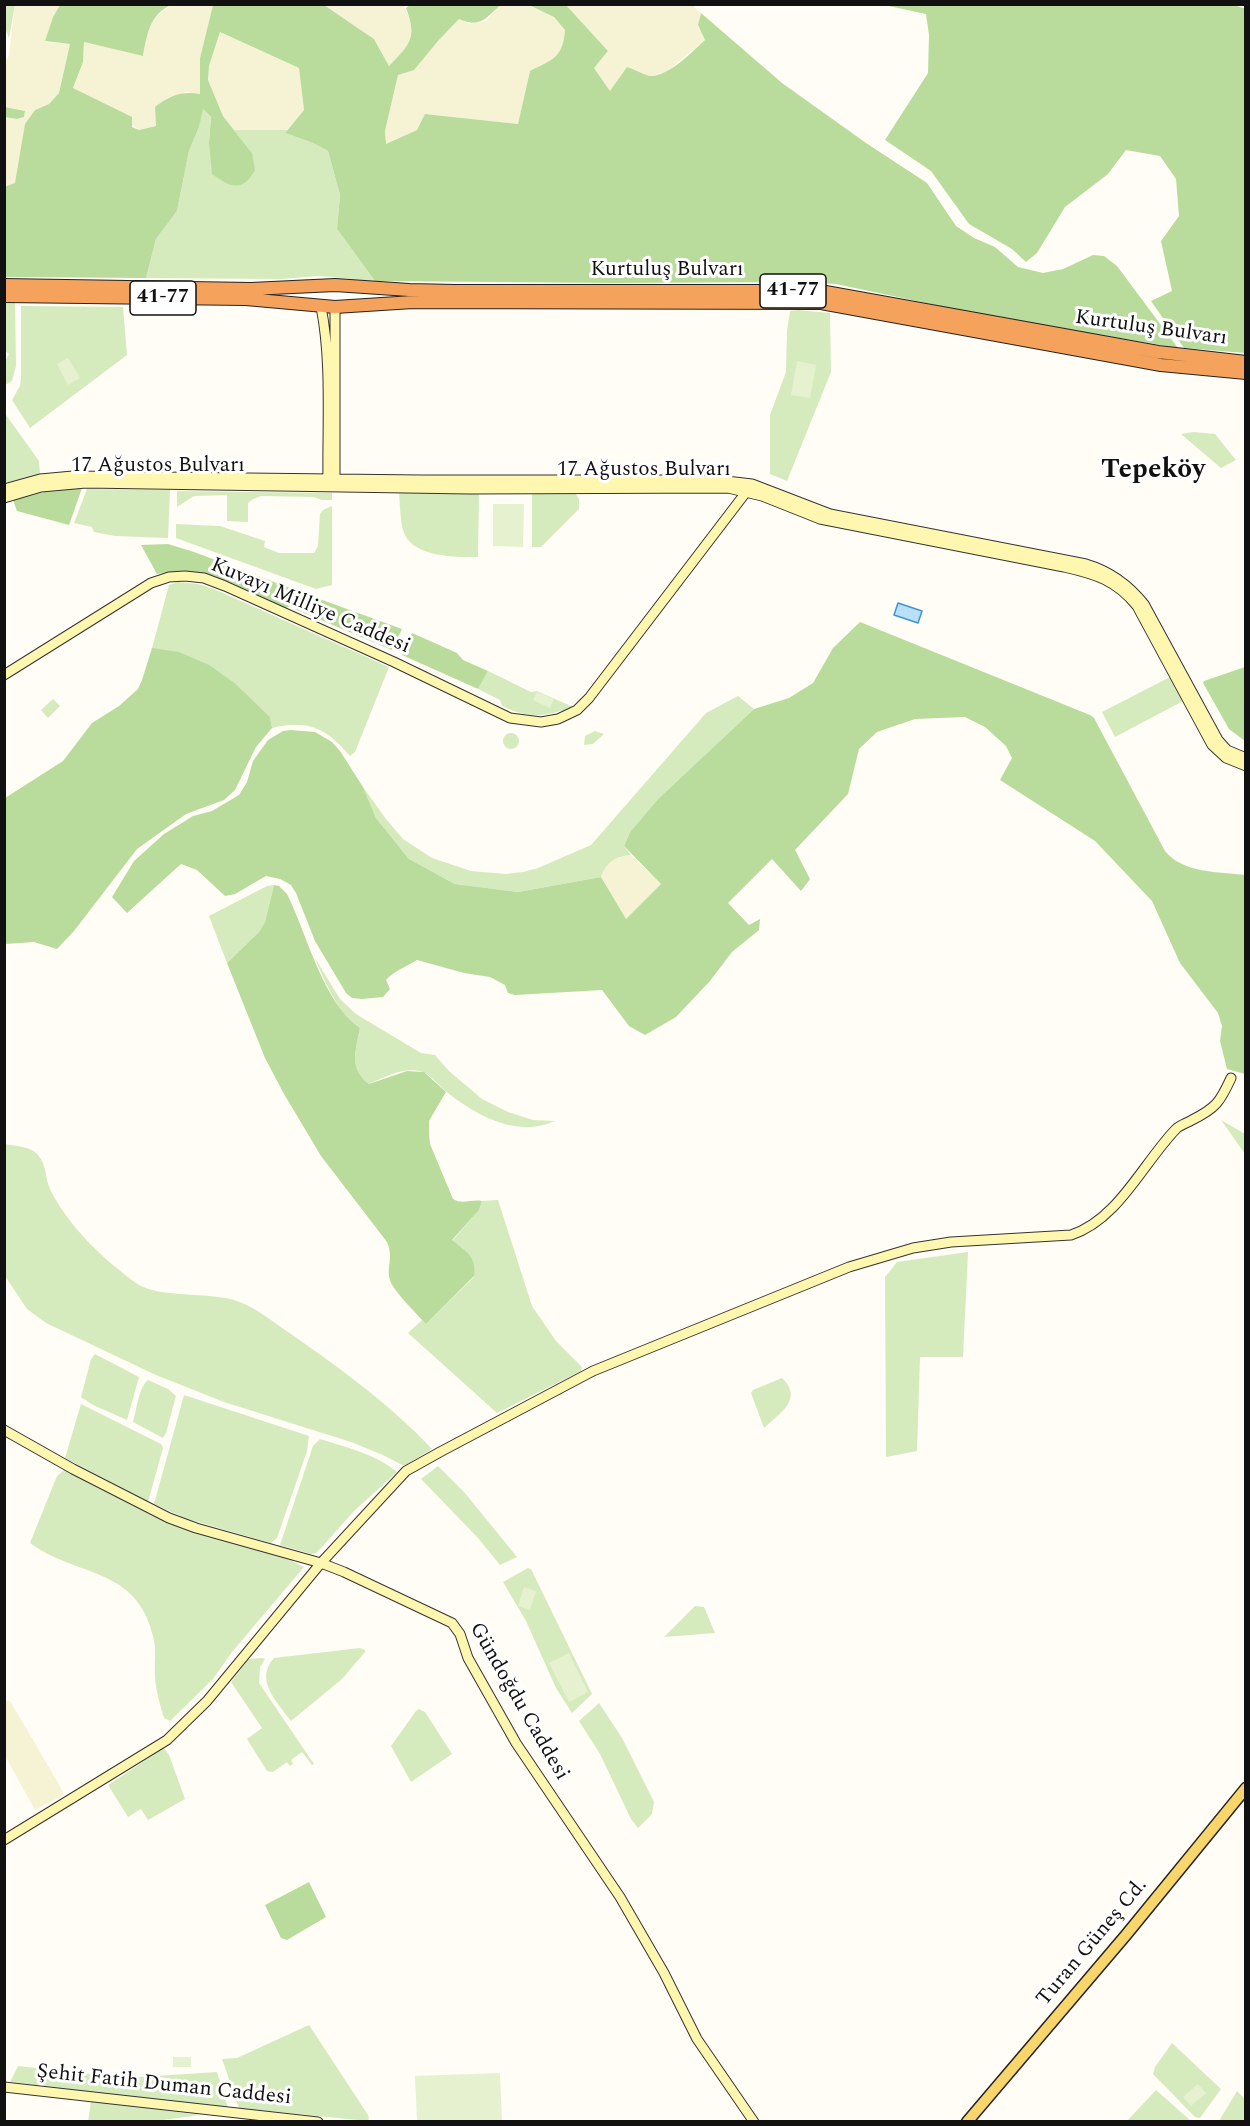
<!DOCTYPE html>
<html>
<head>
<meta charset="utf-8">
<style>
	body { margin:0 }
	#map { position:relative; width:1250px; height:2126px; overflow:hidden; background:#fffdf5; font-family:Spectral,serif }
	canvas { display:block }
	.frame { position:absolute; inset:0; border:6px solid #111; pointer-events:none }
</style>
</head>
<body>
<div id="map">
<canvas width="1250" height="2126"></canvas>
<div class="frame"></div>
</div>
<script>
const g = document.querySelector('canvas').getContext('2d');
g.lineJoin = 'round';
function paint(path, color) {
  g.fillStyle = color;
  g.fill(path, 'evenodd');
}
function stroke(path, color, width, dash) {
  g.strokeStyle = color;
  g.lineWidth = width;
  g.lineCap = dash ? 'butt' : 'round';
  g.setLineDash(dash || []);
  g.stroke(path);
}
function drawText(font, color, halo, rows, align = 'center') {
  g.font = font + ' Spectral,serif';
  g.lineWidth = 6;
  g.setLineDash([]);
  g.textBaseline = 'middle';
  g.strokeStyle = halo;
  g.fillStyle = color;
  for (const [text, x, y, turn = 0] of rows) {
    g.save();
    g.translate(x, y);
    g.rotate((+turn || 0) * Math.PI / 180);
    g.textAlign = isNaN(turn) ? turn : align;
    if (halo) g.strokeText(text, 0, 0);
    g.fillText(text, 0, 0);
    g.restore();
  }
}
paint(new Path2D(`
	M15,5H60L53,17L45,42L70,44L59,93L49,104L34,110L15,183L5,187L4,117L17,119L24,117L25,111L5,107V63L9,55Z
	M171,5H213L200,58V95L187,92L167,98L155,107L156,126L139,130L73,88L83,62L84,42L143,56L148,28L153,19Z
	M324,5H403L412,23L410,45L389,66L374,39Z
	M501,5H529L554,17L565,30L564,45L556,57L530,71L518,124L426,114L417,130L386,144L385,131L398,75L438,41L459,19L469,24L486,21Z
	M566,5H692L701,13L698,25L705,40L665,73L650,76L610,91L594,68L608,51Z
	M220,32L299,68L304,110L287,130H234L223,116L208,80L209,66Z
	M631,855L661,884L625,920L601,877L604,867L612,859Z
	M4,1700L10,1701L60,1786L64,1795L35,1810L5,1756Z`), '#f6f3d4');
paint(new Path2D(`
	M5,4L15,5L9,38L5,28Z
	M202,108L211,117L209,142L252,153L234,130H287L285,133L313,143L328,151L340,195L337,229L375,281L319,276L281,279L146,278L156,239L177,211L189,151L199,127Z
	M5,302H15L16,366L12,381L5,385V361L9,354L5,351Z
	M21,306L123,307L127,355L30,428L12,400L20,386L21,378Z
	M798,310L830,313L831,372L787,481L770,474V415L786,372L787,331L790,311Z
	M4,412L39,461L40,475L5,483Z
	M1194,432L1215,434L1236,460L1221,468L1181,434Z
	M87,489L170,490L168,538L115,536L94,532L92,527L74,523Z
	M177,491L332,493V500H322L314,497L261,496L253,499L248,503V522L227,521V495L194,496L177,507Z
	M399,492L479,493L478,557C455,557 411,558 403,530C400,518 400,504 399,492Z
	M532,493H575L579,499V509L541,547H532Z
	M332,506V585L316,589L176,538V524L220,526L265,541L264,547L279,553H314L318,546L320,514L323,510Z
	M178,582L198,584L214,589L389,667L355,752L350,756C327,729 309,719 272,728L270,717L236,684L152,648L169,585Z
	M488,671L531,692L537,691L573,707C545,717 529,719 502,706L500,700L478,689Z
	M1170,677L1183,701L1115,737L1102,712Z
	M738,696L754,709L658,799L630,832L624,846L631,855C615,857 607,861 601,877L518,892L455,884L409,859L376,818L363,787L386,819L403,839L432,858L471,871L506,874L523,872L538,868L591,845L706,713Z
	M53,699L60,706L48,718L41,710Z
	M595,731L604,734L593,744L584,745L585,736Z
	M503 741a8 8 0 1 1 16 0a8 8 0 1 1-16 0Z
	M274,885L265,922L259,932L227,963L209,916L267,886Z
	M315,958L340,999L356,1014L421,1053L435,1055L449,1071L482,1099L508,1112L533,1120L555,1121C517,1138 477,1116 448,1093C440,1087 431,1075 423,1072C405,1066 385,1077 369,1084C348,1068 356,1051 360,1028C336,1011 326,984 315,958Z
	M1221,1120L1245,1134V1154Z
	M5,1144C15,1146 31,1146 38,1155C47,1165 45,1179 50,1189C68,1226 103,1259 136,1283C159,1299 208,1291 237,1301C257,1308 274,1323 291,1334C341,1369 391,1405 432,1449L404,1466L383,1455L351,1442L224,1402L156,1375L46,1323L27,1309L5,1276Z
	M498,1200L532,1306L556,1341L582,1367L581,1371L497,1413L408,1333L422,1320L426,1324L474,1277L463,1248L452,1241L479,1210L482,1201Z
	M968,1252L963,1357H920L917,1451L886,1457L885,1277L897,1262Z
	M95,1354L139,1377L127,1420L93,1405L81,1397L91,1359Z
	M782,1378C804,1399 780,1413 764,1428L751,1393L753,1390Z
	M148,1380L168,1389L176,1396L166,1433L163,1438L133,1422C137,1409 138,1389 148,1380Z
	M184,1395L309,1436L307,1451L277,1538L271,1543L187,1519L154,1504Z
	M81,1404L161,1444L163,1448L148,1502L65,1458Z
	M320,1439C345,1447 376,1454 397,1472L354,1511L322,1547L316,1553L311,1554L280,1545L313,1446Z
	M438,1466L465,1493L517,1557L500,1565L478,1538L421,1479Z
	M65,1469L161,1518L282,1556L304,1567L232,1652L213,1679L170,1721L164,1718C160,1705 156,1691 155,1677C154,1663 157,1650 153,1636C136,1566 78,1578 30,1543L57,1476Z
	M528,1568L531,1569L592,1694L572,1713L556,1688L526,1621L503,1582Z
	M695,1606L704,1607L715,1633L664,1637Z
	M360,1648L365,1650V1652L342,1679L291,1721C277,1702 254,1680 274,1658Z
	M262,1658L265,1659L260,1667L259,1683L314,1764L312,1765L302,1752L291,1760L293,1764L290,1766L287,1762L273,1772L267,1771L247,1739L262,1728L231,1682L249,1659Z
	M599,1703L622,1738L654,1802L652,1814L638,1828L631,1819L600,1754L579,1721Z
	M419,1709L425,1712L452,1754L411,1782L391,1746L416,1711Z
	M164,1748L169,1755L185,1799L148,1820L141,1809L128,1817L108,1785Z
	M309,2025L368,2115L369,2119L367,2121L239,2108L222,2059L237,2058Z
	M1172,2043L1221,2089L1200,2118L1195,2117L1153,2074L1155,2067Z
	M18,2066L124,2078L217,2072L228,2108L10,2082Z
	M1156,2090L1191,2121H1127Z
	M1237,2091L1245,2099V2121H1219Z
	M91,2101L200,2115L148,2122H88Z`), '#d5ebbd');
paint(new Path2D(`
	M60,5H171C149,15 147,35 143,56L84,42L83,62L73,88L132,117V127L139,130L156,126L155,107C170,95 182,91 200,94V58L213,5H324L374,39L389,66C409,45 418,39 406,8L410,5H501C486,17 481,29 459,19L438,41L414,70L398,75L385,131L386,144L417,130L425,114L518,124L530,71C553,59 563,58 565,30L554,17L529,5H566L608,51L594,68L610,91L627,67C634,69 642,74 649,76C667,78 692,52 705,40L698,25L701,13L782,83L866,143L927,183L956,226L974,238L995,247L1018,267L1043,273L1063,269L1093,255L1104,256L1117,266L1178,348L983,315L836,284L791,282L615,283L375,281L337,229L340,195L328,151L313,143L285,133L304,110L299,68L220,32L209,66L208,80L223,116L252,153L255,170C243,192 231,188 212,174L209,142L211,117L203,109L199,127L189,151L177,211L156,239L146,278L5,277L4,187L15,183L25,124L35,110L49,104L59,93L70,44L45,41L53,17Z
	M1234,5L1246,9L1245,353L1184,348L1151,301L1172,291L1161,241L1179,216L1176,179L1160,156L1126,150L1108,174L1065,207L1037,253L1026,262L1012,249L969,224L931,171L885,140L928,73L929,35L926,14L884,5Z
	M5,107L25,111L24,117L17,119L5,117Z
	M82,488L69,525L17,511L13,500L48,491Z
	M168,544L194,552L309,595L286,608C244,589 203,563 157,574L141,545Z
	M317,598L402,629L392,650L295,609Z
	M860,622L1090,715L1094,718L1165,851C1182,873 1220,872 1245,875V1074L1227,1069L1220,1041L1222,1026L1218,1013L1180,963L1152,901L1095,841L1000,780L1012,758L1006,746L985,727L965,717L915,719L877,732L859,749L848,794L795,850L810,879L801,891L772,859L728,903L749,925L760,919L759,930L732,952L710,981L676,1017L645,1035L629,1026L602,990L515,995L508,993L505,985L490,977L464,973L417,960C406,967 394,971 386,980L390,989L383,997L362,999L352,998L346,993L315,941L296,893L291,885L280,879L266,876L235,894L225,896L197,870L181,864L127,913L112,897L134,861L164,834L193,816L212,811L239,795L247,782L253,761L268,740L283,731L291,730L315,732L332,742L340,751L363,787L376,818L409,859L455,884L518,892L601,877L626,919L661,884L624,846L630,832L658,799L754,709L789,698L813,683L833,648Z
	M412,633L457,653L463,660L488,671L478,689L402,655Z
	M152,648L179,652L209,665L236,684L270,717L272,728L256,747L235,790L224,800L186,814L137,849L74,931L57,949L34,942L5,944V798L63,761L92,723L119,706L138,689L142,680Z
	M1245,667V741L1229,729L1203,683L1204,681Z
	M274,885L279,886L287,894C307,934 323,1003 360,1028C356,1050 348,1068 369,1084L407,1071L424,1072L446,1092L429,1121V1134L430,1144L453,1199C462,1205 471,1199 482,1201L479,1210L452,1240C466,1251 477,1257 474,1276L426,1324C417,1314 393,1291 390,1280C386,1267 394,1258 387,1242L321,1156L284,1094L265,1058L227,963L259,932L265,922Z
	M309,1882L326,1917L287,1940L281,1938L265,1905Z`), '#b9dc9c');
paint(new Path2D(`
	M68,358L80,378L68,385L57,364Z
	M797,361L816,365L810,398L791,395Z
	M493,504H524L523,547L493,546Z
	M537,692L554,699L550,708L533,700Z
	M524,1587L536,1591L530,1610L518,1606Z
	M569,1653L588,1692L569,1702L549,1663Z
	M173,2057H191V2067H173Z
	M500,2073L502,2120L417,2121L415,2076Z
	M1198,2084L1206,2093L1191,2106L1183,2097Z`), '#e6f2cf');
const water = new Path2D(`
	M898,603L922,611L918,623L894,615Z`);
paint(water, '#b9e0f7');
stroke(water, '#3f96cf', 1.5);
const secondary = new Path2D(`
	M321,307C332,361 327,428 328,484
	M335,307V484
	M4,489L40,479L73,476L422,480H718L752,484L830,514L1086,564C1110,571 1128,584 1144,604L1218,740L1227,750L1246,758
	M4,498L41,487L86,483L470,489L728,488L762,496L820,519L1064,567C1095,574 1116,580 1137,606L1212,745L1226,758L1246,766
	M4,675L151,583L169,577L185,576L204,578L225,586L394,662L510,718L541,722L558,719L577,710L589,698L750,487
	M4,1430L73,1469L169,1518L196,1528L321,1563L344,1572L452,1623L460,1634L468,1658L516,1743L620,1897L664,1973L697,2039L754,2122
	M4,1840L167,1740L207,1701L321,1563L406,1471L440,1452L593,1371L849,1267L913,1248L951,1242L1071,1235C1118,1220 1143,1163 1176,1129C1180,1125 1187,1123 1192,1120C1216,1108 1220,1102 1231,1078
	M4,2087L318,2122`);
const primary = new Path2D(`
	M967,2122L1126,1935L1246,1788`);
const highway = new Path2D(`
	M4,285L251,289L335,285L409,290L455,291H820L1158,352L1246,362
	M4,296L246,299L335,307L413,302L821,303L1161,365L1246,373`);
stroke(secondary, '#333', 11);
stroke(primary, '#222', 13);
stroke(highway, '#222', 14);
stroke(secondary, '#fff6b0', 9);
stroke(primary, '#f9d66b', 10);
stroke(highway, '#f5a25d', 12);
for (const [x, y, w] of [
	[793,291,66],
	[163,298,66]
]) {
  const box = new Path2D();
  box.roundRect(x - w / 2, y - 17, w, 34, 4.5);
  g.fillStyle = '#fff';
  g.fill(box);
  stroke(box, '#111', 1.5);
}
drawText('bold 20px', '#111', null, [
	["41-77",793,291],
	["41-77",163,298]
]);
drawText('21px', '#111', '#fff', [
	["Kurtuluş Bulvarı",667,271],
	["Kurtuluş Bulvarı",1151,329,8],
	["17 Ağustos Bulvarı",158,467],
	["17 Ağustos Bulvarı",644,471],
	["Kuvayı Milliye Caddesi",310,607,23],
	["Gündoğdu Caddesi",518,1702,60],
	["Turan Güneş Cd.",1093,1943,-50],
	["Şehit Fatih Duman Caddesi",164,2086,6]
]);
drawText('bold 27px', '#111', '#fff', [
	["Tepeköy",1153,472]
]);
</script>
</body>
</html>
